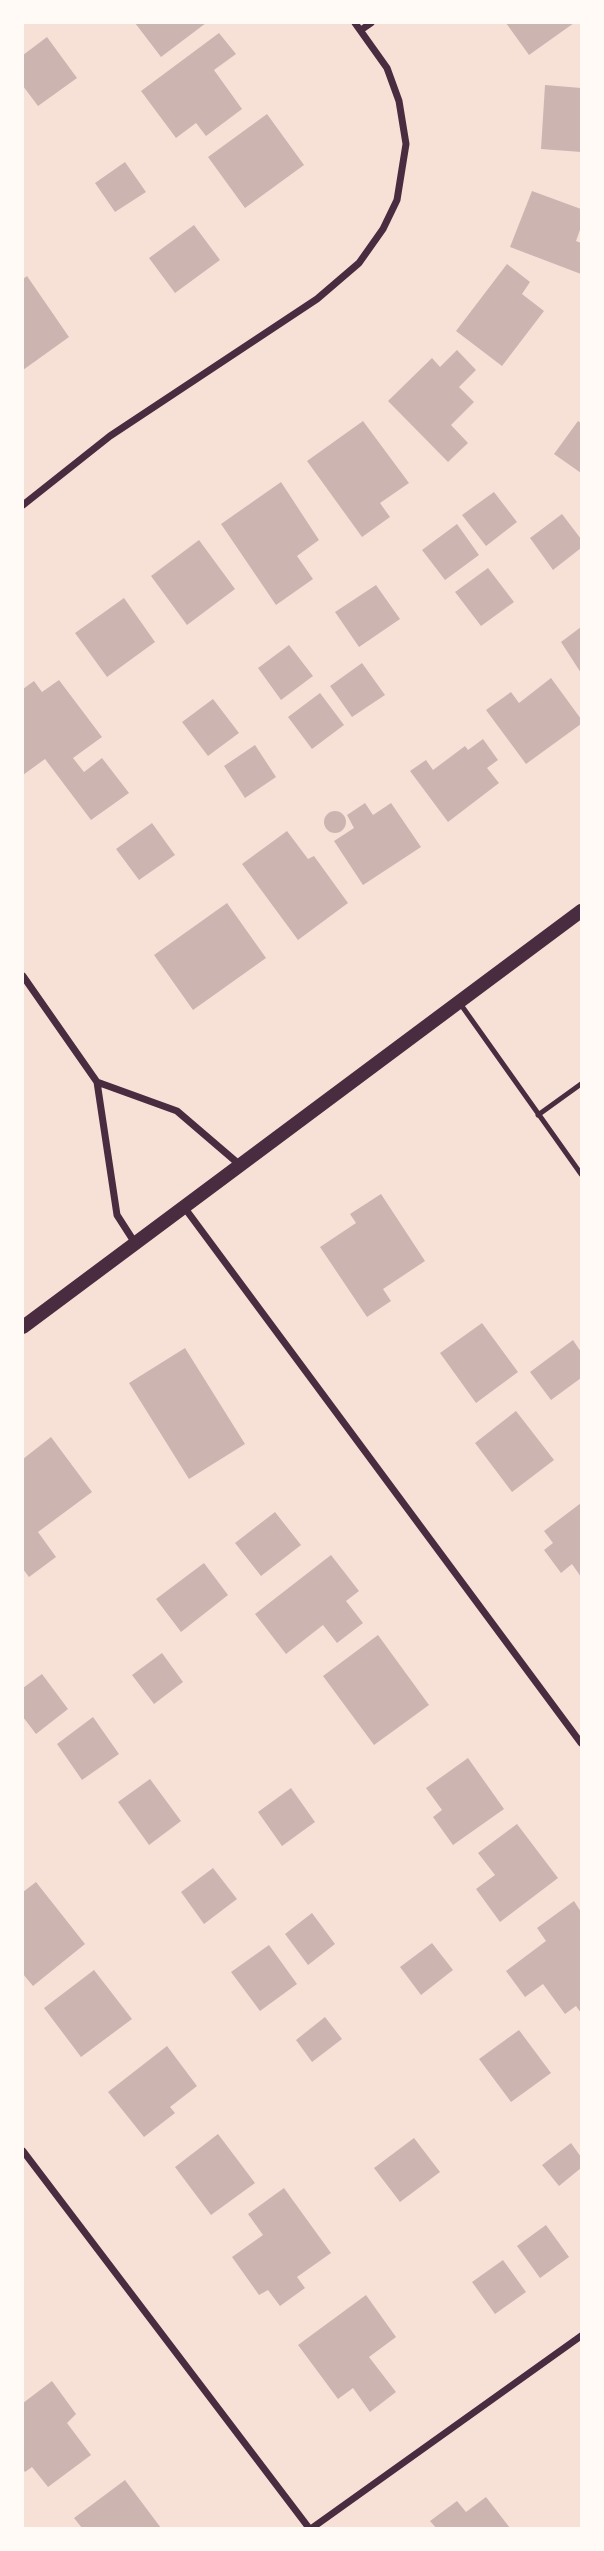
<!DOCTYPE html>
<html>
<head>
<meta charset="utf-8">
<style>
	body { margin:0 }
	#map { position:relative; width:604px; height:2551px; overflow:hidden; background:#f7e1d7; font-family:"IBM Plex Sans",sans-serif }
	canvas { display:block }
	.frame { position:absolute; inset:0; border:24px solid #fffaf5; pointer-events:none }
</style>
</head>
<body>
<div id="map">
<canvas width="604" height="2551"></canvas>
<div class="frame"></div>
</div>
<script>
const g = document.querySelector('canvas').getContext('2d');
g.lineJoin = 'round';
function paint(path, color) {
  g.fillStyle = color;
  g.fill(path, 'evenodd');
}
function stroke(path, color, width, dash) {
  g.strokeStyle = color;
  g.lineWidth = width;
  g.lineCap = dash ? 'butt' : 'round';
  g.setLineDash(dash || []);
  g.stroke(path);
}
paint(new Path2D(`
	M135,23H206L161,57Z
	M506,23H574L529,55Z
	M219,33L236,54L214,70L242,109L206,136L196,123L176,138L141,91Z
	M47,37L77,78L38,106L23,86V55Z
	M545,85L581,88V152L541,149Z
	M267,114L304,165L245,208L208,157Z
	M125,162L146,192L115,212L95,183Z
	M532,191L581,209V227L576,241L581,243V274L510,247Z
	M194,225L220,260L175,293L149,258Z
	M507,264L530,282L522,294L544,311L502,366L456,331Z
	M27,276L69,337L23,370V279Z
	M457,350L476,370L459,387L474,402L451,425L468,443L448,462L388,401L432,358L440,367Z
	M363,421L409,483L380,503L390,517L362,537L307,461Z
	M578,421L581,423V473L554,454Z
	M281,482L319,540L297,556L313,579L276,605L221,524Z
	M494,492L517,522L486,546L462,515Z
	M562,514L581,539V548L553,570L530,538Z
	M457,524L479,555L445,580L422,550Z
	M199,540L235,589L187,625L151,576Z
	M488,568L514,602L481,626L455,592Z
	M376,585L400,619L359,647L335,612Z
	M124,598L155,642L107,677L75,633Z
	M581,627V673L561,642Z
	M289,645L313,676L281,700L258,668Z
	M362,663L385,695L352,717L330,686Z
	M551,678L581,719V724L526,764L486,710L511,692L519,703Z
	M59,680L102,737L73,758L84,772L102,758L129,793L91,820L45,759L23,775V689L34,681L42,692Z
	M320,693L344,725L312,749L288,717Z
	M213,699L239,733L208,756L182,722Z
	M483,739L498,760L487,768L499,783L448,822L410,771L426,760L433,770L465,746L468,750Z
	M255,745L276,777L245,798L224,766Z
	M365,803L373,815L391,803L421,847L363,885L334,841L354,828L347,815Z
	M324 822a11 11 0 1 1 22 0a11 11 0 1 1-22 0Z
	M152,823L175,855L139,880L116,849Z
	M287,831L308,859L314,856L348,903L298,940L242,864Z
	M227,903L266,958L193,1010L154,955Z
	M381,1194L425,1261L383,1289L391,1301L367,1317L320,1247L356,1223L350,1214Z
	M482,1323L518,1372L476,1403L440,1353Z
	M573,1340L581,1352V1378L551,1400L530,1372Z
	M185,1348L245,1444L189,1479L129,1383Z
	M516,1411L554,1460L512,1492L475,1443Z
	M51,1437L92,1492L38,1532L56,1557L29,1577L23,1569V1459Z
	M581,1503V1577L572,1564L561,1573L544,1550L553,1543L544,1531Z
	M275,1512L301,1545L261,1576L235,1543Z
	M331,1555L359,1591L346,1601L363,1623L337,1643L323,1625L286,1654L255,1614Z
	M204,1563L228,1595L181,1632L156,1599Z
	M378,1635L429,1705L374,1745L323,1676Z
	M162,1653L183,1682L154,1704L132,1675Z
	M42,1674L68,1709L36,1734L23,1717V1688Z
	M93,1717L119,1754L82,1780L57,1744Z
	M468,1758L504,1809L453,1845L433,1817L442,1810L426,1788Z
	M150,1779L181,1821L149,1845L118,1802Z
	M291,1788L315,1822L282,1846L258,1812Z
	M517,1824L558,1878L500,1922L476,1889L495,1875L478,1853Z
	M213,1868L237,1899L204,1924L181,1892Z
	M36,1882L85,1944L33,1986L23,1974V1892Z
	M574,1901L581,1912V2013L576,2006L565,2014L543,1984L525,1997L506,1971L546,1941L537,1928Z
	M312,1913L335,1944L308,1965L285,1934Z
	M432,1943L453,1970L421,1995L400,1967Z
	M269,1945L297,1984L260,2011L231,1972Z
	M94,1970L132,2019L81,2057L44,2008Z
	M325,2017L342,2039L312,2062L296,2040Z
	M519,2030L551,2073L511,2102L479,2059Z
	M167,2046L197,2086L170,2107L175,2113L144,2137L108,2092Z
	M218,2134L255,2183L211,2215L175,2167Z
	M414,2138L440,2172L400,2202L374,2168Z
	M571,2143L581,2157V2168L559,2186L542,2165Z
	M284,2188L331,2253L297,2277L305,2288L280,2306L268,2290L259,2295L232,2257L263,2235L248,2214Z
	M546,2225L569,2257L540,2278L517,2246Z
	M503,2260L526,2292L495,2314L472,2282Z
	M366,2295L396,2337L369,2357L396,2392L370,2412L353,2388L338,2399L298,2345Z
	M52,2381L76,2414L67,2423L91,2455L48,2487L32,2467L25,2472L23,2469V2403Z
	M125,2480L161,2528H82L74,2518Z
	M486,2497L510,2528H436L430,2521L457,2501L466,2512Z`), '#ccb4b1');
stroke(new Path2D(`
	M459,1002L581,1174
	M538,1115L581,1084`), '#4a2c40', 5);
stroke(new Path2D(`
	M361,30L371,23
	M23,505L110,436L317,299L359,263L383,229L397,200L406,144L399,101L387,68L355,23
	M23,976L97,1082L117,1215L135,1243
	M97,1082L177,1111L240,1165
	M184,1207L581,1743
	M23,2151L309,2528
	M312,2528L581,2336`), '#4a2c40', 7);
stroke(new Path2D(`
	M23,1327L581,911`), '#4a2c40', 14);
</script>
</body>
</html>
